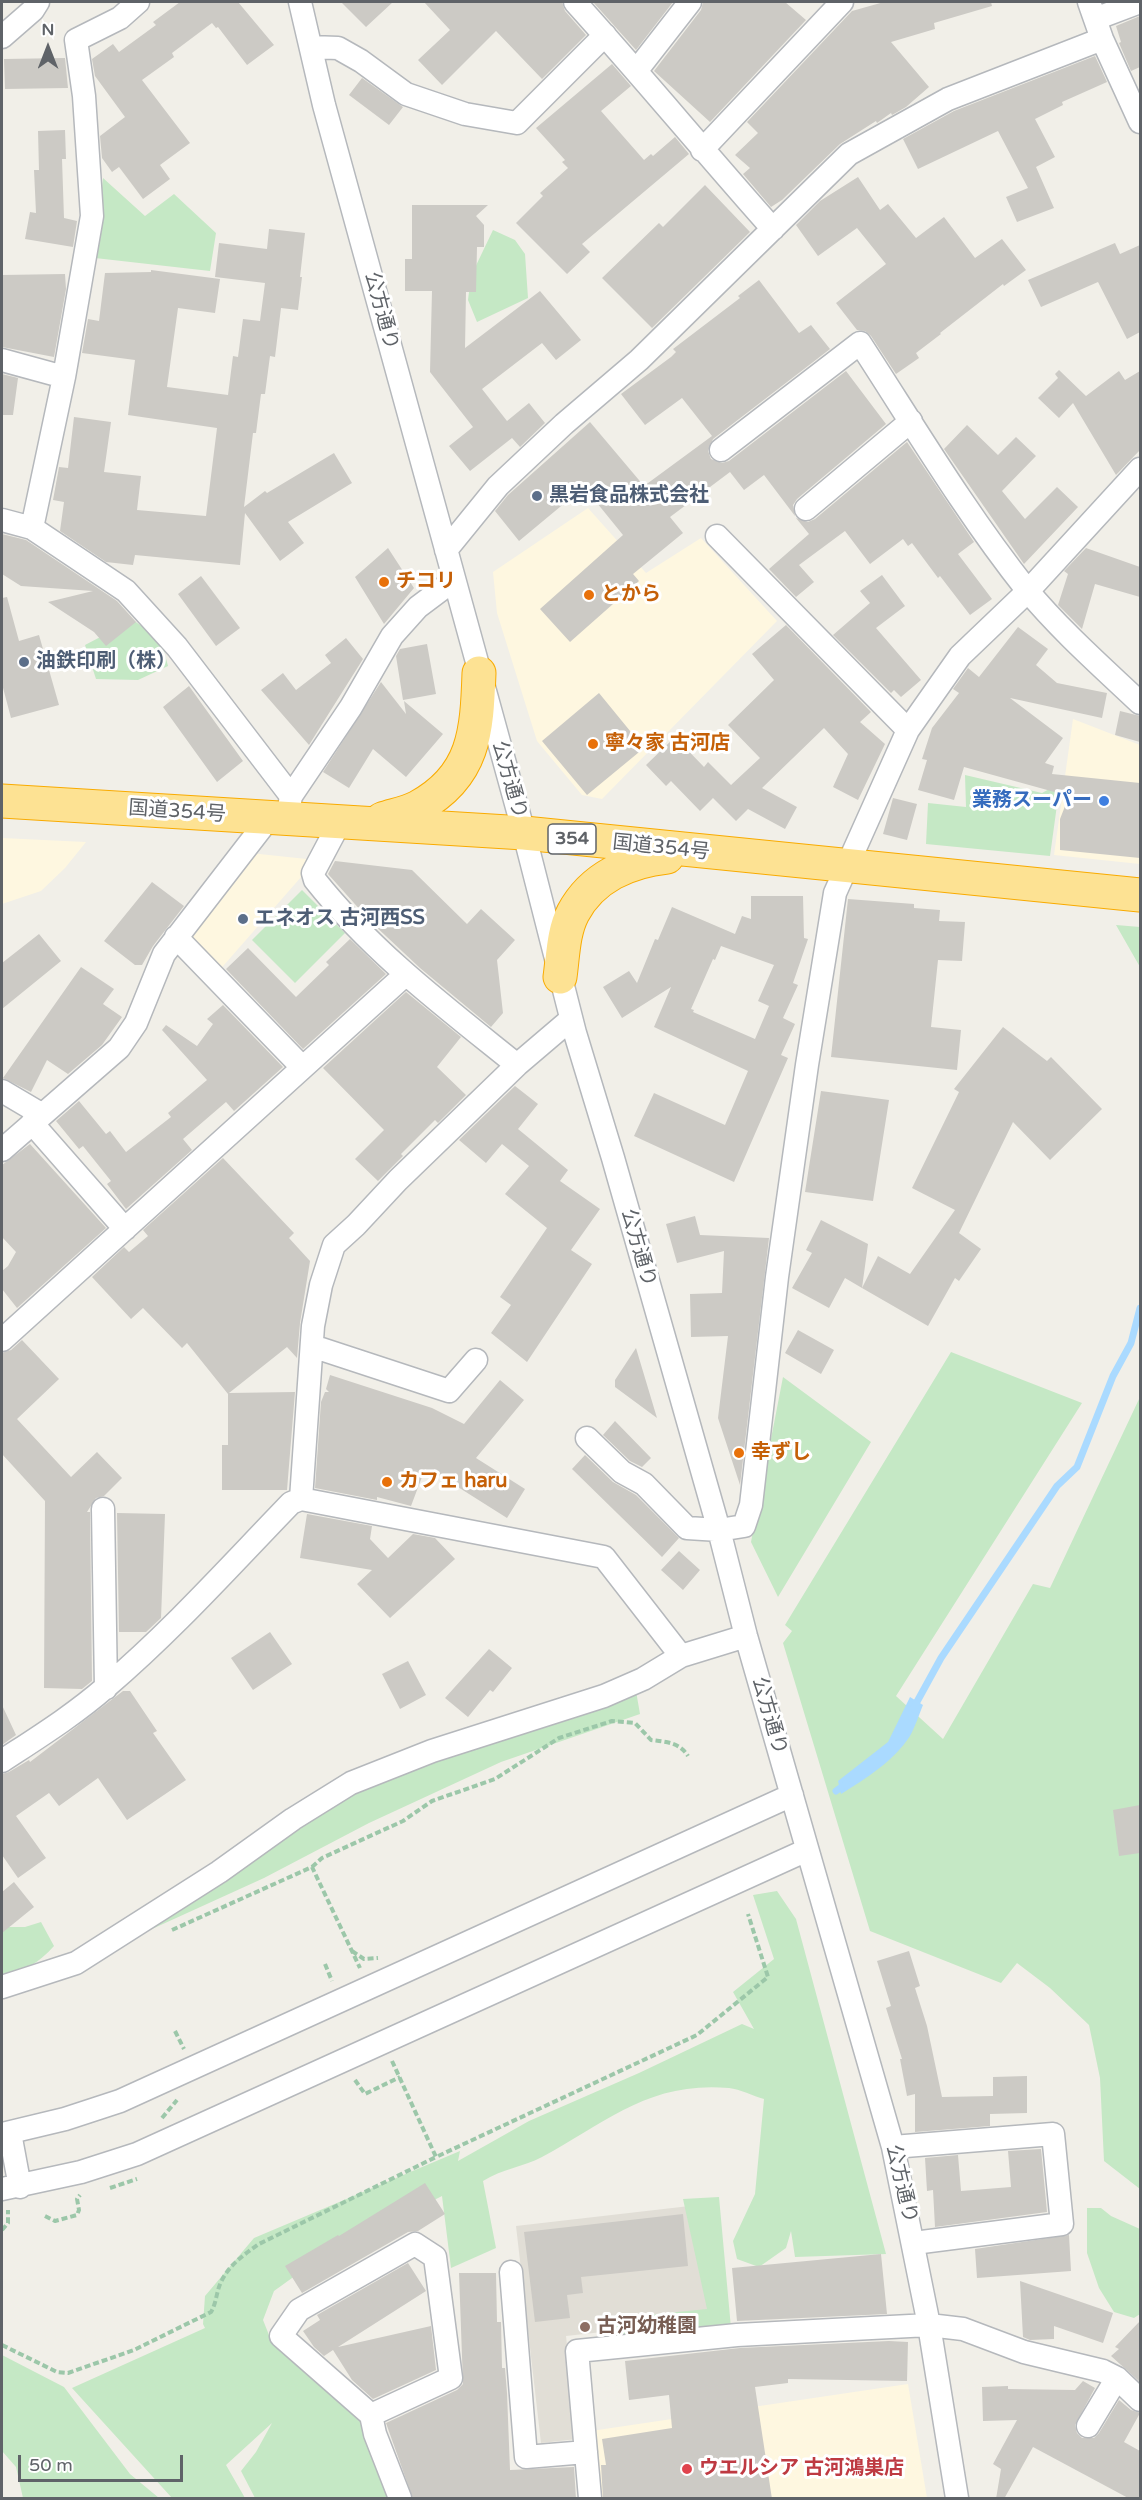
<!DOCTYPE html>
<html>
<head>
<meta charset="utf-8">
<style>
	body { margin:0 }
	#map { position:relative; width:1142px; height:2500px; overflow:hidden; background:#f1efe8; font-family:"Varela Round",sans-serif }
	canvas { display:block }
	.frame { position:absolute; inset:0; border:3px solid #5f6368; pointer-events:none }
	.north { position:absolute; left:18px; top:18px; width:60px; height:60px; -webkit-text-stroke:4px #fff; paint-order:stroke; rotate:0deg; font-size:16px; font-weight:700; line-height:24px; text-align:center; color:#5f6368 }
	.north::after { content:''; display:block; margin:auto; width:21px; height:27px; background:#5f6368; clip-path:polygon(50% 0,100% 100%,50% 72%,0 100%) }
	.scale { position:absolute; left:18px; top:2455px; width:165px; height:27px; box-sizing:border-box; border:3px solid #5f6368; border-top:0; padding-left:8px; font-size:18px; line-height:21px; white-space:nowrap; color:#5f6368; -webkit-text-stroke:4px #fff; paint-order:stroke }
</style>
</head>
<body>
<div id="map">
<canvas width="1142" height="2500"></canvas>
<div class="frame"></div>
<div class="north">N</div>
<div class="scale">50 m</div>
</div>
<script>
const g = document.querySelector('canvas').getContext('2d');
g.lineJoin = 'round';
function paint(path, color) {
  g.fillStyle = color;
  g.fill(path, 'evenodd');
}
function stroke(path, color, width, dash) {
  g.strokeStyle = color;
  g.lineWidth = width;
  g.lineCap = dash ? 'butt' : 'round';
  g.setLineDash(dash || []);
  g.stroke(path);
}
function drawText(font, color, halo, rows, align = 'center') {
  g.font = font + ' "Varela Round","Noto Sans JP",sans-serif';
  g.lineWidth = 6;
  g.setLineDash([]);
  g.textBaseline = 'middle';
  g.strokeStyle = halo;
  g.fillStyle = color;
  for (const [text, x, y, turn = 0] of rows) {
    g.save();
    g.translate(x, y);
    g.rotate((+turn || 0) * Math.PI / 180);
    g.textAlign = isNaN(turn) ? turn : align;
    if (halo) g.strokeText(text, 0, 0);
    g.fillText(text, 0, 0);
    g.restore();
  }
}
paint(new Path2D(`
	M588,508L646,573L701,538L777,621L602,799L582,795L537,741L497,613L493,572Z
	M1073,719L1140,745V864L1054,855Z
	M2,838L86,842L65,868L41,891L2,904Z
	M250,853L316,860L217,973L177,938Z
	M908,2384L927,2498H598L591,2431Z`), '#fef7e0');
paint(new Path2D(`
	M707,2204L720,2319L566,2336L577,2439L541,2443L516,2226Z`), '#e1ded6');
paint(new Path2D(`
	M103,178L145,216L174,194L216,233L210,271L95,258Z
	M493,230L515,240L525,254L528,298L477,322L468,300L471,276Z
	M133,620L161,640L168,666L138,680L96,679L85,645Z
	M965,775L1042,793L1060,783L1050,856L926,844L928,803L966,807Z
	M302,890L345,933L295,983L252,940Z
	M1116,925L1140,927V967Z
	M951,1352L1082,1403L896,1696L943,1739L1033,1584L1050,1588L1140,1397V2189L1104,2161L1100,2078L1089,2025L1050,1988L1017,1963L1001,1983L870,1931L783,1643L792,1631L785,1625Z
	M783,1377L871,1442L778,1597L751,1542Z
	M636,1691L640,1714L501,1762L369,1823L264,1878L130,1939L350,1791Z
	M777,1891L796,1919L886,2254L795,2257L791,2231L786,2248L759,2267L737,2259L733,2241L755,2194L764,2099C753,2096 740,2089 729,2088C649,2081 607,2122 542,2157C523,2167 502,2169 483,2181L496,2248L451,2268L442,2196L317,2260L274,2291L263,2320L271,2340L360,2415L391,2498H255L241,2471L256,2452L272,2423L226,2465L245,2498H172L72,2388L205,2328L203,2324L205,2296L254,2238L460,2151L458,2161L529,2121L639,2073L742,2024L754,2029L733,1992L774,1959L753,1895Z
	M41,1922L54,1946C39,1963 23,1972 2,1977V1927H25Z
	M719,2197L731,2328L600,2341L608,2319L707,2309L683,2199Z
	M1087,2208H1101L1111,2216L1140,2229V2314L1134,2318L1114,2312L1099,2288L1087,2253Z
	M2,2355L64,2387L130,2474L159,2498H23L16,2467L2,2451Z`), '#c5e8c5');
paint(new Path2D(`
	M910,1697L923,1705C919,1715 915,1727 910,1736C894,1761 865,1779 841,1794L838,1781L888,1742Z`), '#aadaff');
stroke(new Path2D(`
	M913,1709L941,1658L1057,1486L1077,1467L1113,1376L1131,1343L1140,1308
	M836,1791L847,1783`), '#aadaff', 7);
paint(new Path2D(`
	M180,2H238L274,45L247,65L218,27L216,28L212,23L172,53L174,57L142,80L190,143L160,165L170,179L143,199L119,167L112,172L102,158L100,136L125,117L95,76L92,59L113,44L119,52L156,25L153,22Z
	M341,2H393L366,27Z
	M424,2H562L565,11L586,35L542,79L496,31L442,85L418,60L450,30Z
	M593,2H673L636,50Z
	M703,2H785L806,20L710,122L654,71L701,10Z
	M884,2H991L992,6L934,23L935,29L891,42L929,87L906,107L892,115L891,113L877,123L876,121L840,144L782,200L771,207L743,174L750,168L735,155L758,133L747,122L852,11Z
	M1140,16V67L1131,71L1119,43L1121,42L1116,26Z
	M1095,56L1107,82L1062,102L1063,105L1035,119L1055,157L1036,167L1054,208L1017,222L1006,197L1028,188L998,131L918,169L903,139L954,111Z
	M65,58L68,88L5,89L4,59Z
	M612,64L631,86L601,111L644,160L651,154L653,156L675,137L689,154L582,244L590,252L567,274L516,223L543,196L540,193L568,168L562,162L565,160L536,128Z
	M362,78L403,107L389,125L349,95Z
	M65,130L66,159H62L64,218L77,221L73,247L25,239L30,212L36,213L34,170H39L38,131Z
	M858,177L880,210L888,204L916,238L944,217L975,258L1002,239L1026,270L1004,286L1003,284L940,333L941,334L916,353L919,358L896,374L871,336L865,331L857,330L836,303L886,264L857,228L818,256L796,225L820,201Z
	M705,185L750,232L652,328L602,278L659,223L663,227Z
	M412,205H488L476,216L484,225V247H477L476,292H466L465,348L540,291L581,340L556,360L542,343L482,389L507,421L529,403L545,423L520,447L512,438L470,471L449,446L473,427L430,372L432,291H405V259H412Z
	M269,229L305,233L300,277H302L298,310L281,308L275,357L270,356L265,394H261L256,433H253L244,507L265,491L267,493L334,453L352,483L288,522L304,543L280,561L245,513L240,565L135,555L133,565L106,562L60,531L64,502L53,500L59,467L68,468L74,417L111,422L104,472L141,476L137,510L206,516L217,428L128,415L135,360L82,353L88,319L99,321L105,273L151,272V270L220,279L215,313L178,308L167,387L228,395L233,356L238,357L243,319L260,321L265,283L215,277L219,243L267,249Z
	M1115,243L1120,254L1140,245V332L1127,339L1098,282L1041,307L1028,280Z
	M65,274L66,289L54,357L2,347V275Z
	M759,280L799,333L811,325L830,349L713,439L708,451L711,459L722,463L729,461L846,371L886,424L797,499L793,505L795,516L764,475L744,490L730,472L670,517L683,533L633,574L639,581L570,642L540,609L623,535L584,487L519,541L495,511L508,495L590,422L644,486L712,436L682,398L645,425L621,394L671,357L676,352L673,349L740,298L738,296Z
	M1059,370L1086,396L1119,371L1125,380L1140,371V450L1116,475L1073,403L1059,418L1038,398L1058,378L1055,374Z
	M2,374L18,378L13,415H2Z
	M967,425L998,455L1016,437L1036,456L1002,491L1025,519L1057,487L1078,507L1024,564L944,449Z
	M907,442L974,542L958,554L992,599L970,615L940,576L938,578L912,543L908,546L903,539L870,564L845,531L799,565L814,582L796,597L769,569L809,534L796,518L808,522L815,519Z
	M2,534L26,540L117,601L136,622L106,646L94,632L48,602L93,591L21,586L2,574Z
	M388,548L414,588L384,624L355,577Z
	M1086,548L1140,567V597L1095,584L1082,629L1058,605L1068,574L1064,571Z
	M882,575L905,606L876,628L921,680L901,697L894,690L891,693L833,635L870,603L860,591Z
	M201,576L240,628L216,646L178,594Z
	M7,597L19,641L39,635L59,705L11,718L2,684V598Z
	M786,625L871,712L860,722L885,744L858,800L833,787L848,754L824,728L762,788L797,807L785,829L748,809L736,821L713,798L700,811L671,781L666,786L646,765L675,737L704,767L708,762L731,785L760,758L728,725L774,680L752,654Z
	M1018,627L1048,649L1036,665L1057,683L1107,693L1102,718L1010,698L1063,738L1045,763L1054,766L1052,774L1140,783V858L1060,850V819L1069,796L964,767L954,800L918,790L927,760L922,759L932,728L959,693L953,689L968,668L979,677Z
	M346,638L363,659L309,745L261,690L283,673L296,690L331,663L325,655Z
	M427,644L436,694L403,700L396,656L400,649Z
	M381,682L406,714L404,701L443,734L406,777L373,749L349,788L323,772Z
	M189,686L243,761L217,782L163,707Z
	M599,693L644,748L587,795L542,741Z
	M1120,711L1140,716V742L1115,735Z
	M893,798L917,804L907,840L883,834Z
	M335,861L412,870L467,924L481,909L515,940L497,960L503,1013L491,1027L420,968L371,922L328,874Z
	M152,882L184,906L153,946L142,965H135L104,941Z
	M751,896H803L804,938L808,939L793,983L798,985L783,1018L795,1024L781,1055L788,1058L734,1182L634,1136L654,1093L725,1125L748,1071L654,1027L671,987L622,1018L603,987L629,971L637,983L655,939L658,940L672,907L735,934L742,916L751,919ZM721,946L774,965L758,1001L769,1006L755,1039L693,1012L694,1010L691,1009L713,959L715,960Z
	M848,899L914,904V908L940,910L939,921L965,922L962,961L938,960L931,1027L961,1030L957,1070L831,1057Z
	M39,934L61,961L2,1009V963Z
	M350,939L386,974L303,1049L226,969L248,948L296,997L329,965L326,962Z
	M81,967L114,989L103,1004L122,1017L102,1045L68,1074L47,1060L31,1092L3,1078Z
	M406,992L461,1037L437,1067L466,1095L438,1123L435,1120L401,1154L403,1156L378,1181L355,1159L384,1130L323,1068Z
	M223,1005L283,1067L234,1111L226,1102L183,1139L192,1150L126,1209L107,1184L111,1181L83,1146L79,1149L56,1121L79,1101L106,1134L110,1131L126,1152L171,1117L168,1113L207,1080L162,1030L166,1025L197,1046L213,1024L207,1019Z
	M1003,1027L1047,1061L1051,1057L1102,1109L1050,1160L1013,1122L959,1233L981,1249L959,1281L955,1278L928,1326L862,1288L878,1256L910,1274L955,1210L912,1188L959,1092L954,1089Z
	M515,1086L538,1104L518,1129L568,1170L560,1181L600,1209L571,1250L592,1264L527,1362L491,1333L511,1305L500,1297L547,1228L505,1194L529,1166L502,1144L486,1163L459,1140Z
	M821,1091L889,1100L873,1201L805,1192Z
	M30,1144L106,1228L17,1308L2,1289V1271L8,1266L16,1252L2,1237V1165Z
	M223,1158L294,1233L289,1238L310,1261L300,1323L297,1358L287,1347L229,1393L295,1392L287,1490H222V1445H228V1394L187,1343L182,1348L143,1308L131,1319L92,1277L124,1247L129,1252L148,1236L143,1230Z
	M695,1216L700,1235L769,1238L740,1485L718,1418L728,1336L691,1337L690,1294L722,1293L724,1251L677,1263L666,1224Z
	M821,1220L868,1244L862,1288L845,1278L829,1308L792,1288L812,1253L806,1250Z
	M798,1330L834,1350L821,1374L785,1353Z
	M22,1340L59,1379L17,1419L71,1477L97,1452L122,1478L104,1496L96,1498L87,1512H90L92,1681L82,1689L44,1688L45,1501L2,1454V1353L11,1350Z
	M636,1348L657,1418L615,1387V1380Z
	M330,1375L432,1408L464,1424L500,1380L524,1400L476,1458L525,1489L507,1518L431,1470L430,1472L425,1469L411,1506L377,1497V1500L315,1488L321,1402L325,1392H329L326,1389Z
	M615,1421L651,1458L642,1467L630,1461L603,1435Z
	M585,1455L613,1482L636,1495L679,1538L662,1557L572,1469Z
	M117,1513L165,1514L161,1618L146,1632H119Z
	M307,1514L372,1526L370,1539L388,1558L413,1534L435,1538L455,1559L390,1618L357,1584L372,1570L300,1558Z
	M679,1551L700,1570L683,1590L661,1570Z
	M270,1632L292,1664L253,1690L231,1658Z
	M489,1649L512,1668L493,1692L490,1690L468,1717L445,1698Z
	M408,1661L426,1695L400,1709L382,1674Z
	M123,1691H130L157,1731L153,1733L186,1780L127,1820L98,1778L59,1806L49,1793L16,1816L46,1858L18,1878L2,1855V1774L9,1772L29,1760L30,1762Z
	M2,1705L16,1735L2,1745Z
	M1140,1805V1853L1119,1856L1113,1810Z
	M14,1882L34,1907L2,1933V1892Z
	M909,1951L920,1986L915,1988L927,2026L942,2097L993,2096V2077L1027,2076V2113L990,2114V2126L915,2132V2094L907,2096L900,2059H902L886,2008L891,2006L877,1961Z
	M1041,2149L1047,2212L935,2227L933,2190L927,2191L925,2158L958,2155L961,2191L1011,2187L1008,2151Z
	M425,2183L445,2214L418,2231L408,2232L302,2293L285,2266L338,2235L339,2236Z
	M683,2214L688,2266L581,2277L583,2293L567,2295L570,2318L535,2322L524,2232Z
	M1069,2235L1071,2271L977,2278L975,2249Z
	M881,2254L887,2314L737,2321L732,2268Z
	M408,2263L426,2291L338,2347L431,2326L436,2370L373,2399L352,2380L333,2350L324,2356L314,2347L303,2331L320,2320L317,2315Z
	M459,2273H496L497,2322H501L502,2368H505L507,2393L510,2470L574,2467L576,2499H413L386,2423L457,2390L463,2384Z
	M1020,2281L1113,2313L1103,2343L1054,2326V2339L1030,2340L1023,2337Z
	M1140,2321V2382L1111,2356L1119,2349L1115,2347Z
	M889,2341L908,2342L907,2381L788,2379V2383L755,2387L772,2499H603L601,2465H606L602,2439L672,2428L669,2395L629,2400L625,2361L740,2348Z
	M1083,2381L1095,2388L1075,2425L1077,2433L1082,2438H1094L1099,2433L1119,2400L1131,2410L1140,2413L1124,2442L1140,2451V2499H1130L1033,2447L1004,2499H996L1001,2469L993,2464L1017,2420L983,2421L982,2387L1008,2386V2389L1075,2390Z`), '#cccac5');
const minor = new Path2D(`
	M300,2L324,105L524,833L575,1033L613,1158L719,1530L746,1636L893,2147L929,2325L957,2498
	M575,2C642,76 706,154 773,229
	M1089,2L1102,39L1140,122
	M1095,19L1140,2
	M2,37L33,10L38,2
	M311,47L338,48L361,61L406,94L465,114L517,123L605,35
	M637,70L690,2
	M702,150L842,2
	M2,360L64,377
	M721,450L860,343C914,426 965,512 1027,590C1061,631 1102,667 1140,703
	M806,509L911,421
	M2,520L32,528L126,591L177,647L291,796
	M32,528L64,377L92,216L84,96L76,40L120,18L138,2
	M717,536L908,730
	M446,550L498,486L564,424L639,360L849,154L948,99L1102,39
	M289,808L291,796L351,707L392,636L418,607L454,580
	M340,822L313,873L315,880C373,953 445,1007 517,1065
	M176,937L302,1067
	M2,1091L41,1114
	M32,1123L125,1229
	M2,1150L119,1048L136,1023L164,954L269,818
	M2,1340L405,975
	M312,1346L449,1391L476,1360
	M587,1438L622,1472L644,1484L687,1528L719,1530L744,1526L751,1505L777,1277L807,1065L835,893L908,730L960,656L1028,591L1140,469
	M301,1499L313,1326L321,1285L334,1245L356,1225L398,1180L517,1065L571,1019
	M103,1509L106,1688
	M2,1761C37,1738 74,1715 106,1687C172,1631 231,1565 291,1503L301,1499L604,1557L681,1656
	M2,1987L76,1963L219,1872L293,1819L351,1783L432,1751L604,1696L643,1679L681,1656L746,1636
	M10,2133L20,2187
	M2,2134L65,2119L120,2101L792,1795
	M893,2147L1053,2134L1062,2224L914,2243
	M2,2189L81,2172L137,2154L807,1850
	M511,2272L526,2457L586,2452
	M371,2415L451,2378L435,2257L415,2244L299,2310L281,2336L371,2415L375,2434L400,2498
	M1088,2426L1117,2378
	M590,2498L577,2351L737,2335L929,2325L963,2329L1024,2352L1103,2371L1117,2378L1140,2400`);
const highway = new Path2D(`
	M2,801L524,833L1140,895
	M382,819C394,815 407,813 418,807C475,776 477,731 479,673
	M560,977C563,956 563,932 573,913C592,877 629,861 667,857`);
stroke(minor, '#b5b8bc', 25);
stroke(highway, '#f9ab00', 35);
stroke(new Path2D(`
	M312,1867L322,1858L403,1821L432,1801L495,1779L559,1738L612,1721L635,1723L651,1740C666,1742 679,1742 688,1756
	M172,1930L312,1867L360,1968
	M352,1951L364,1959L378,1958
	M325,1964L332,1981
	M175,2031L184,2049
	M392,2061L436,2157L697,2035L768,1977L748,1914
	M355,2080L365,2094L400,2077
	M162,2118L177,2100
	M110,2188L137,2179
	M45,2216L55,2221L77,2215L79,2210L77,2199L80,2195
	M2,2230L8,2223V2210
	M2,2345L57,2372L68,2373L134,2350L211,2312C217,2302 216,2291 222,2280C230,2264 245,2254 259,2244L436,2157`), '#9cc7a9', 4, [6, 3]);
stroke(minor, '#fff', 22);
stroke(highway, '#fde293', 33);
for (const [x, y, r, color] of [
	[537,496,6,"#5c6f8a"],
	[384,582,6,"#e8710a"],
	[589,595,6,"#e8710a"],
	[24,662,6,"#5c6f8a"],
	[593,744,6,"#e8710a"],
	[1104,801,6,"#3f7fe0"],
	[243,919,6,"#5c6f8a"],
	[739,1453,6,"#e8710a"],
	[387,1482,6,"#e8710a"],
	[585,2327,6,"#8d6e63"],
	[687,2469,6,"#e0444e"]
]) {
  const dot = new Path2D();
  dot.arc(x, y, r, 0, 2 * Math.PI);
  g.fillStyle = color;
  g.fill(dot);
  stroke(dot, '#fff', 2);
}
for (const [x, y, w] of [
	[572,839,48]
]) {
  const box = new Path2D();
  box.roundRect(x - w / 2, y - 15, w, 30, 4.5);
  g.fillStyle = '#fff';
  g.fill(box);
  stroke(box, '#5f6368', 1.5);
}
drawText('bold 18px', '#5f6368', null, [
	["354",572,839]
]);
drawText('20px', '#5f6368', '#fff', [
	["公方通り",381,311,75],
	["公方通り",509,780,74],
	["国道354号",177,812,4],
	["国道354号",661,848,6],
	["公方通り",638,1248,74],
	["公方通り",769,1716,74],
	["公方通り",901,2184,77]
]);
drawText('bold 20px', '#4e5e75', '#fff', [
	["黒岩食品株式会社",549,496],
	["油鉄印刷（株）",36,662],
	["エネオス 古河西SS",255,919]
], 'left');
drawText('bold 20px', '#c56008', '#fff', [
	["チコリ",396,582],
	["とから",601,595],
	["寧々家 古河店",605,744],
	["幸ずし",751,1453],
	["カフェ haru",399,1482]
], 'left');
drawText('bold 20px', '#366cbe', '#fff', [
	["業務スーパー",1092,801]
], 'right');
drawText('bold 20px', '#785e54', '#fff', [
	["古河幼稚園",597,2327]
], 'left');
drawText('bold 20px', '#be3a42', '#fff', [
	["ウエルシア 古河鴻巣店",699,2469]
], 'left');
</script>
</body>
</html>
